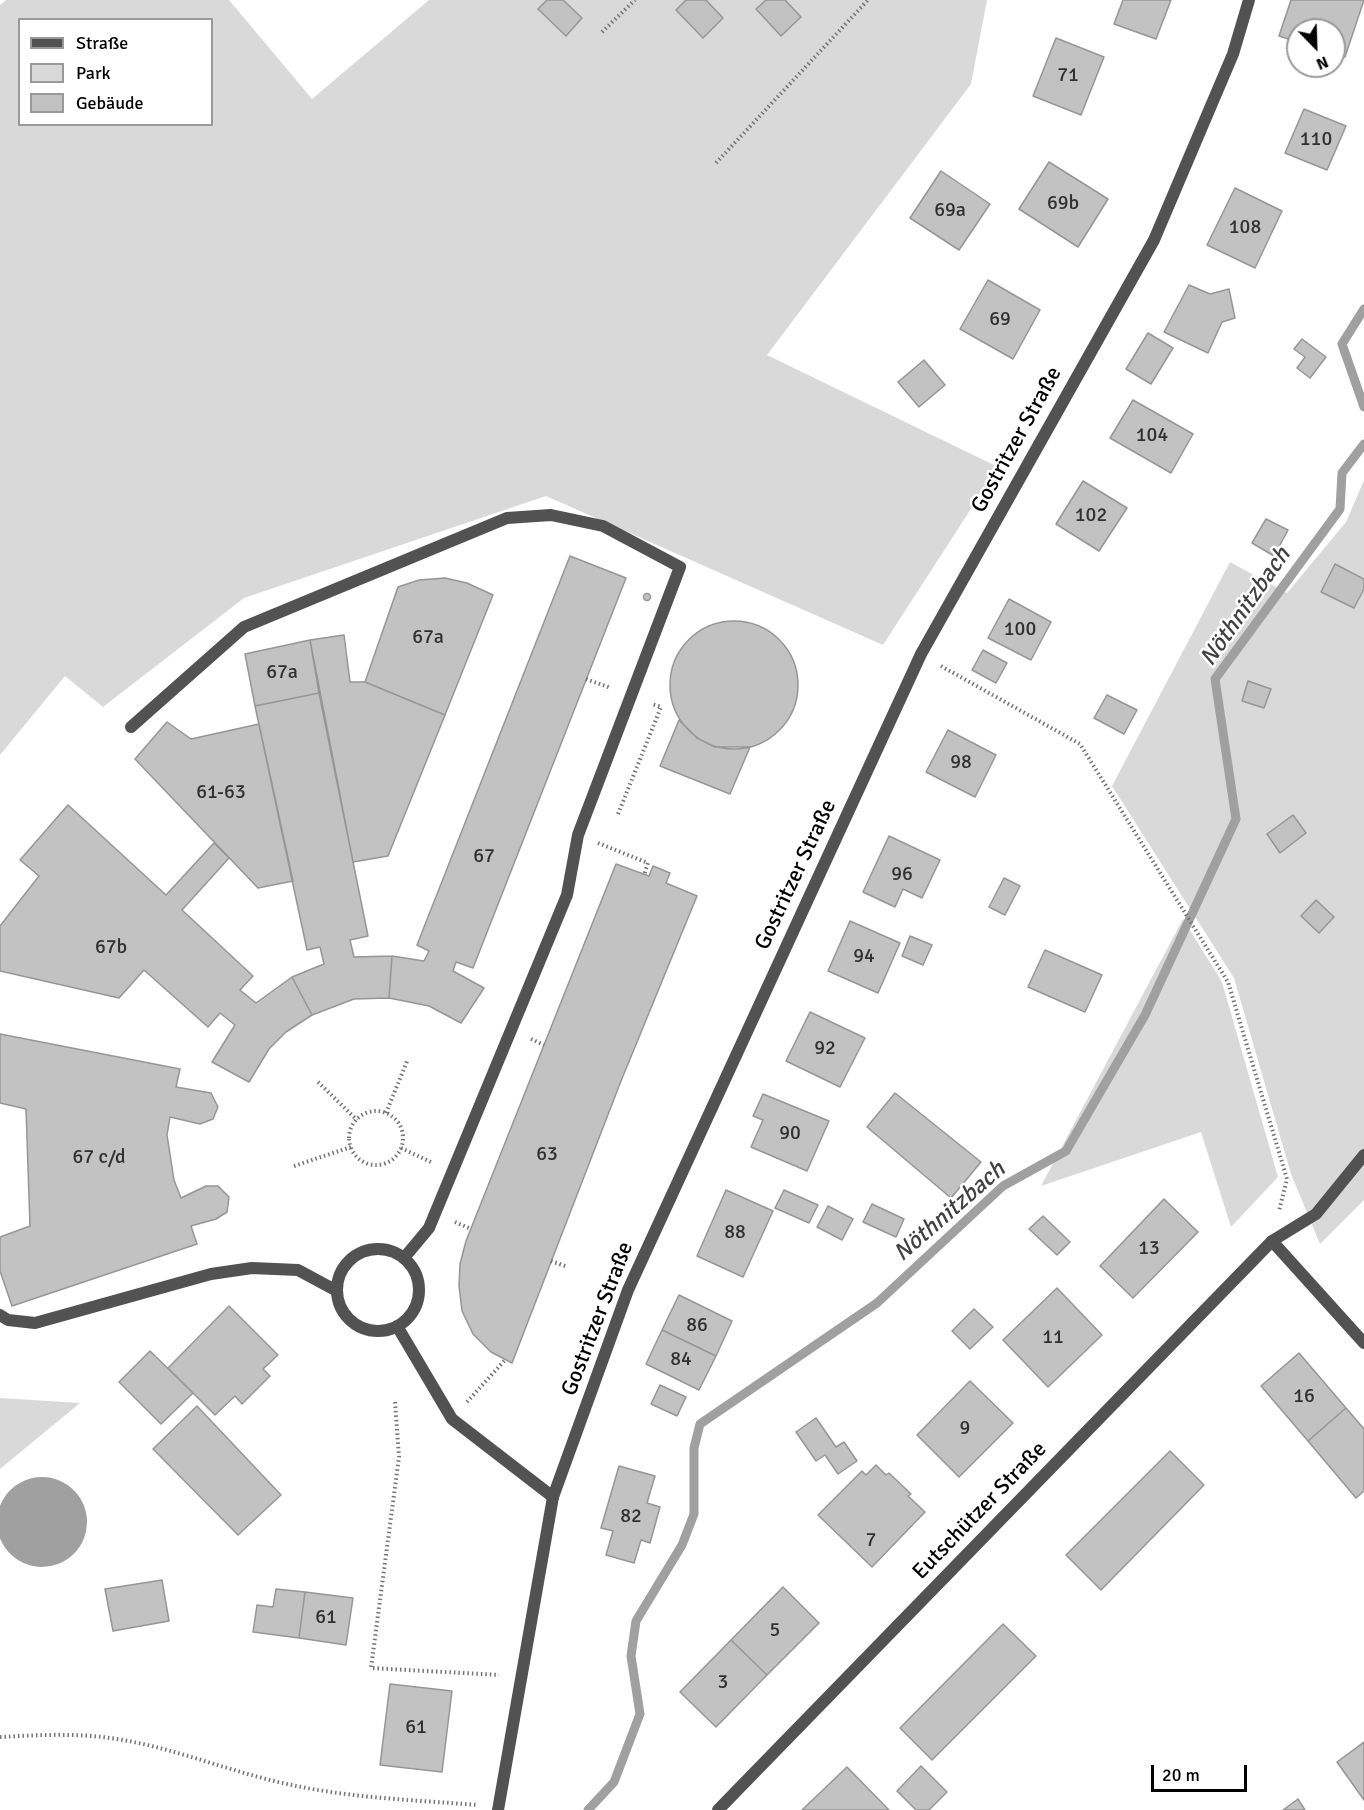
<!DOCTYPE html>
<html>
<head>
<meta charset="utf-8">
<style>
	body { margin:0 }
	#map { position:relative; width:1364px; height:1810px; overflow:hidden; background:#fff; font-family:Signika,sans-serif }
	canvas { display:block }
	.legend { position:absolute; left:18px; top:18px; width:195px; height:108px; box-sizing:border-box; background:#fff; border:2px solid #999; margin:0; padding:8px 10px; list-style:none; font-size:18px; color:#000 }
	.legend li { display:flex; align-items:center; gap:12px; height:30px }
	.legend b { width:30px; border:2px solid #999 }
	.north { position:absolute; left:1286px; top:18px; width:60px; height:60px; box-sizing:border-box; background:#fff; border:2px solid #999; border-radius:50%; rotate:157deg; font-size:16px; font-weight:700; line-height:24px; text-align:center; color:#000 }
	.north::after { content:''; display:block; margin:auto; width:21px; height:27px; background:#000; clip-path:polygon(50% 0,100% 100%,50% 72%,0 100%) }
	.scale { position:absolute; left:1151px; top:1765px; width:96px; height:27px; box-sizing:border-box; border:3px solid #000; border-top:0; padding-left:8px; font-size:18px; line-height:21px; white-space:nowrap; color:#000; -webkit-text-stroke:4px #fff; paint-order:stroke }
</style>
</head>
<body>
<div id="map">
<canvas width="1364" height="1810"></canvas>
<ul class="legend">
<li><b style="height:8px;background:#525252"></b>Straße</li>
<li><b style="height:16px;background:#d9d9d9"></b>Park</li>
<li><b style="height:16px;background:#c2c2c2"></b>Gebäude</li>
</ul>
<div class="north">N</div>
<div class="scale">20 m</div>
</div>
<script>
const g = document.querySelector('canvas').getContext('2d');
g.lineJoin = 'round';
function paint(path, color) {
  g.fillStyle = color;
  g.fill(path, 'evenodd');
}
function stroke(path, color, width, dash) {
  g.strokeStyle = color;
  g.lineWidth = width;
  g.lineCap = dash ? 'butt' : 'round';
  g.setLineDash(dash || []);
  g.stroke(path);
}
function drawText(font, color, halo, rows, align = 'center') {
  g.font = font + ' Signika,sans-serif';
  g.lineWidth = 5;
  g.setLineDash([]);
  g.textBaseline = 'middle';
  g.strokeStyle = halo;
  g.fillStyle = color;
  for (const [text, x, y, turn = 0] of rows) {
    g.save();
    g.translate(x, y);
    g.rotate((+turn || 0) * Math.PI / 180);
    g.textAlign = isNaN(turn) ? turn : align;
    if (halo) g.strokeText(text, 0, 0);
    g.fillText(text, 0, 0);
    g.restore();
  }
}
paint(new Path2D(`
	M6,0H229L312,99L429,0H987L971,84L767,355L998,467L883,645L546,496L244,598L103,707L65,676L0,755V5ZM20,20H212V124H20Z
	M1364,480V1200L1320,1244L1291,1174L1234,978L1112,786L1230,562L1287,593L1346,522Z
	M1183,919L1222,982L1278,1177L1231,1227L1201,1132L1041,1186Z
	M0,1398L80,1403L0,1469Z`), '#d9d9d9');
paint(new Path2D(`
	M-3 1522a45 45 0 1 1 90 0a45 45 0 1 1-90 0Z`), '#a0a0a0');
stroke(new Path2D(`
	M1364,309L1342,344L1364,407
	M588,1810L614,1782L640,1714L631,1656L636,1621L682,1545L694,1514V1448L700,1424L877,1303L1003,1186L1066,1151L1145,1015L1236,819L1215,679L1340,509L1342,473L1364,444`), '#a0a0a0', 9);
const building = new Path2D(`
	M547,0H563L582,18L566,36L538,9Z
	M686,0H706L723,18L703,38L676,10Z
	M766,0H785L801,17L781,36L756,9Z
	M1123,0H1171L1156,39L1114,24Z
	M1291,0H1364L1345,57L1334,54V30H1298V42L1279,36Z
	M1056,38L1104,57L1081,115L1033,96Z
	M1304,109L1346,126L1327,170L1285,153Z
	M1049,162L1108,199L1078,247L1019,209Z
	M941,171L990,204L959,250L910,218Z
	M1235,188L1282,211L1255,268L1207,245Z
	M988,280L1040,310L1013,359L960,329Z
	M1189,285L1210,294L1229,289L1235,318L1222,322L1208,353L1164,332Z
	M1148,333L1173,348L1151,384L1126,369Z
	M1302,339L1326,357L1310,378L1297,368L1305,357L1294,349Z
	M924,360L945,385L919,407L898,382Z
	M1133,400L1193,434L1171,473L1110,438Z
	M1083,481L1127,508L1099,551L1056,524Z
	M1266,519L1288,530L1274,556L1252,543Z
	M570,556L626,578L473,968L456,962L453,971L484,988L461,1023L429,1006L389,998L392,956L424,961L429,951L417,945Z
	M1335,564L1364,579V589L1354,608L1321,592Z
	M445,578L467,583L493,595L445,715L365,682L398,587L419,580Z
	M643.5 597a3.5 3.5 0 1 1 7 0a3.5 3.5 0 1 1-7 0Z
	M1009,599L1051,622L1031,660L988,638Z
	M670 685a64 64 0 1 1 128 0a64 64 0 1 1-128 0Z
	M344,635L350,682H365L445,715L388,856L353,862L310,640Z
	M310,640L319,693L255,706L245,654Z
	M983,650L1007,663L996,683L972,670Z
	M1248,681L1271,689L1264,708L1242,701Z
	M319,693L368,936L350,940L354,957L392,956L389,998L354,999L312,1015L292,977L324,964L320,947L307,950L255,706Z
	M1107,695L1137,710L1124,734L1094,718Z
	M679,720L697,738L715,747H750L730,794L660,766Z
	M167,722L191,739L259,724L293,881L258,888L135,759Z
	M948,730L996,755L975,797L926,772Z
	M68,805L166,895L214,843L229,858L182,910L253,976L240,990L256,1003L292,977L312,1015L286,1032L269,1049L249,1082L212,1062L235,1025L220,1013L208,1027L144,970L119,998L0,971V926L39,876L20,860Z
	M1293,815L1306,833L1280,853L1267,834Z
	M889,836L940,860L922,898L903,889L895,907L863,892Z
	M616,864L649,876L653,866L670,873L666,883L697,896L621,1081L512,1363L491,1352L473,1334L462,1311L459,1286L460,1264L466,1241Z
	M1004,878L1020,886L1005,915L989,907Z
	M1316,900L1334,917L1319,933L1301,916Z
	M850,921L900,943L878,993L828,971Z
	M910,936L932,945L923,965L902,956Z
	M1045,950L1102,975L1085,1012L1028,987Z
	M810,1012L865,1038L840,1087L786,1061Z
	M0,1034L180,1069L176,1087L211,1093L218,1107L213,1119L200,1124L170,1117L167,1135L174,1180L181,1198L206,1186H218L229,1197L227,1212L216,1219L191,1226L197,1244L12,1306L0,1271V1237L30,1226L26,1109L0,1103Z
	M895,1093L981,1162L951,1198L867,1127Z
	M763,1094L829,1121L807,1171L751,1147L763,1120L753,1116Z
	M726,1190L773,1211L743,1277L697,1256Z
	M784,1190L818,1205L809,1223L775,1208Z
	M1164,1199L1198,1232L1133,1298L1100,1266Z
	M872,1204L904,1219L896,1237L863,1222Z
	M828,1206L853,1219L842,1240L817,1227Z
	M1043,1216L1070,1242L1057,1255L1029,1229Z
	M1057,1288L1102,1335L1048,1387L1003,1340Z
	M679,1295L732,1321L716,1356L662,1330Z
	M229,1306L278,1355L263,1369L270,1376L242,1404L235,1396L215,1415L168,1368Z
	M974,1309L993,1327L970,1349L952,1331Z
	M662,1330L716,1356L699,1390L646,1364Z
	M150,1351L193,1393L161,1424L119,1382Z
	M1299,1353L1346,1408L1308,1441L1261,1386Z
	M970,1381L1013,1423L959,1477L917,1435Z
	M660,1385L686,1397L677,1416L651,1404Z
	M197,1406L281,1495L238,1535L153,1449Z
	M1346,1408L1364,1429V1491L1356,1498L1308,1441Z
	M816,1418L836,1447L844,1442L857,1461L838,1474L825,1455L816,1461L796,1432Z
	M1170,1451L1204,1485L1101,1590L1066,1555Z
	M876,1465L886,1475L889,1473L911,1494L908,1496L925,1512L872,1567L818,1515L862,1471L866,1475Z
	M619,1466L655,1476L647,1503L660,1507L650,1543L641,1540L634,1563L606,1555L613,1531L601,1528Z
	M162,1580L169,1621L113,1631L105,1589Z
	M783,1587L819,1623L767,1675L731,1640Z
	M276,1589L305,1592L299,1638L253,1632L257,1605L273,1607Z
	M305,1592L353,1598L346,1645L299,1638Z
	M1003,1624L1036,1656L932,1760L900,1728Z
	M731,1640L767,1675L716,1727L680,1692Z
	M390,1684L452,1691L442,1772L380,1765Z
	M1364,1742V1800L1337,1762Z
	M921,1766L947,1792L929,1810H916L897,1791Z
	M847,1767L889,1810H802Z
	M1298,1799L1305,1810H1283Z`);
paint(building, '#c2c2c2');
stroke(building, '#969696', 1.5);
stroke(new Path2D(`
	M602,32L635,0
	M716,163L868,0
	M941,666L1080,744L1228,982L1287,1179L1279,1211
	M586,679L611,688
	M618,814L661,707L652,704
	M598,843L648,863L644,875
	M531,1039L544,1045
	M318,1082L357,1120
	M349 1138a27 27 0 1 1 54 0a27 27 0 1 1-54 0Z
	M386,1113L408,1059
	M401,1148L433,1163
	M294,1166L351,1147
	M455,1222L471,1229
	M551,1261L568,1267
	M395,1402L399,1457L371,1668L499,1675
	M467,1402L505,1360
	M0,1737C36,1735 74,1733 110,1738C170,1746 227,1771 287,1784C349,1798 414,1800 478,1805`), '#747474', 4, [1.5, 3]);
stroke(new Path2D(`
	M131,727L244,627L507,518L551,515L603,526L680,567L578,835L567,895L429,1228L404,1258
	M1272,1241L1316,1214L1364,1155
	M337 1290a41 41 0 1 1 82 0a41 41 0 1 1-82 0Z
	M0,1315L8,1320L35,1323L211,1274L252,1268L298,1270L337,1291
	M397,1326L452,1419L553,1497`), '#525252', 12);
stroke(new Path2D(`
	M498,1810L553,1497L628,1290L921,654L1154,240L1233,54L1249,0
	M718,1810L1272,1241L1364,1343`), '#525252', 12);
drawText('20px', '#303030', null, [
	["71",1068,76],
	["110",1316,140],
	["69b",1063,204],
	["69a",950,211],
	["108",1245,228],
	["69",1000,320],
	["104",1152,436],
	["102",1091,516],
	["100",1020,630],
	["67a",428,638],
	["67a",282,673],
	["98",961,763],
	["61-63",221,793],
	["67",484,857],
	["96",902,875],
	["67b",111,948],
	["94",864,957],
	["92",825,1049],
	["90",790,1134],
	["63",547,1155],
	["67 c/d",99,1158],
	["88",735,1233],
	["13",1149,1249],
	["86",697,1326],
	["11",1053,1338],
	["84",681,1360],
	["16",1304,1397],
	["9",965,1429],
	["82",631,1517],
	["7",871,1541],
	["61",326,1618],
	["5",775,1631],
	["3",723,1683],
	["61",416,1728]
]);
drawText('22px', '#000', '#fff', [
	["Gostritzer Straße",1017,440,-61],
	["Gostritzer Straße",796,875,-65],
	["Gostritzer Straße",598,1319,-69],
	["Eutschützer Straße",980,1511,-46]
]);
drawText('italic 24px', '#414141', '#fff', [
	["Nöthnitzbach",1246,607,-55],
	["Nöthnitzbach",950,1212,-41]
]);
</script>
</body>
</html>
